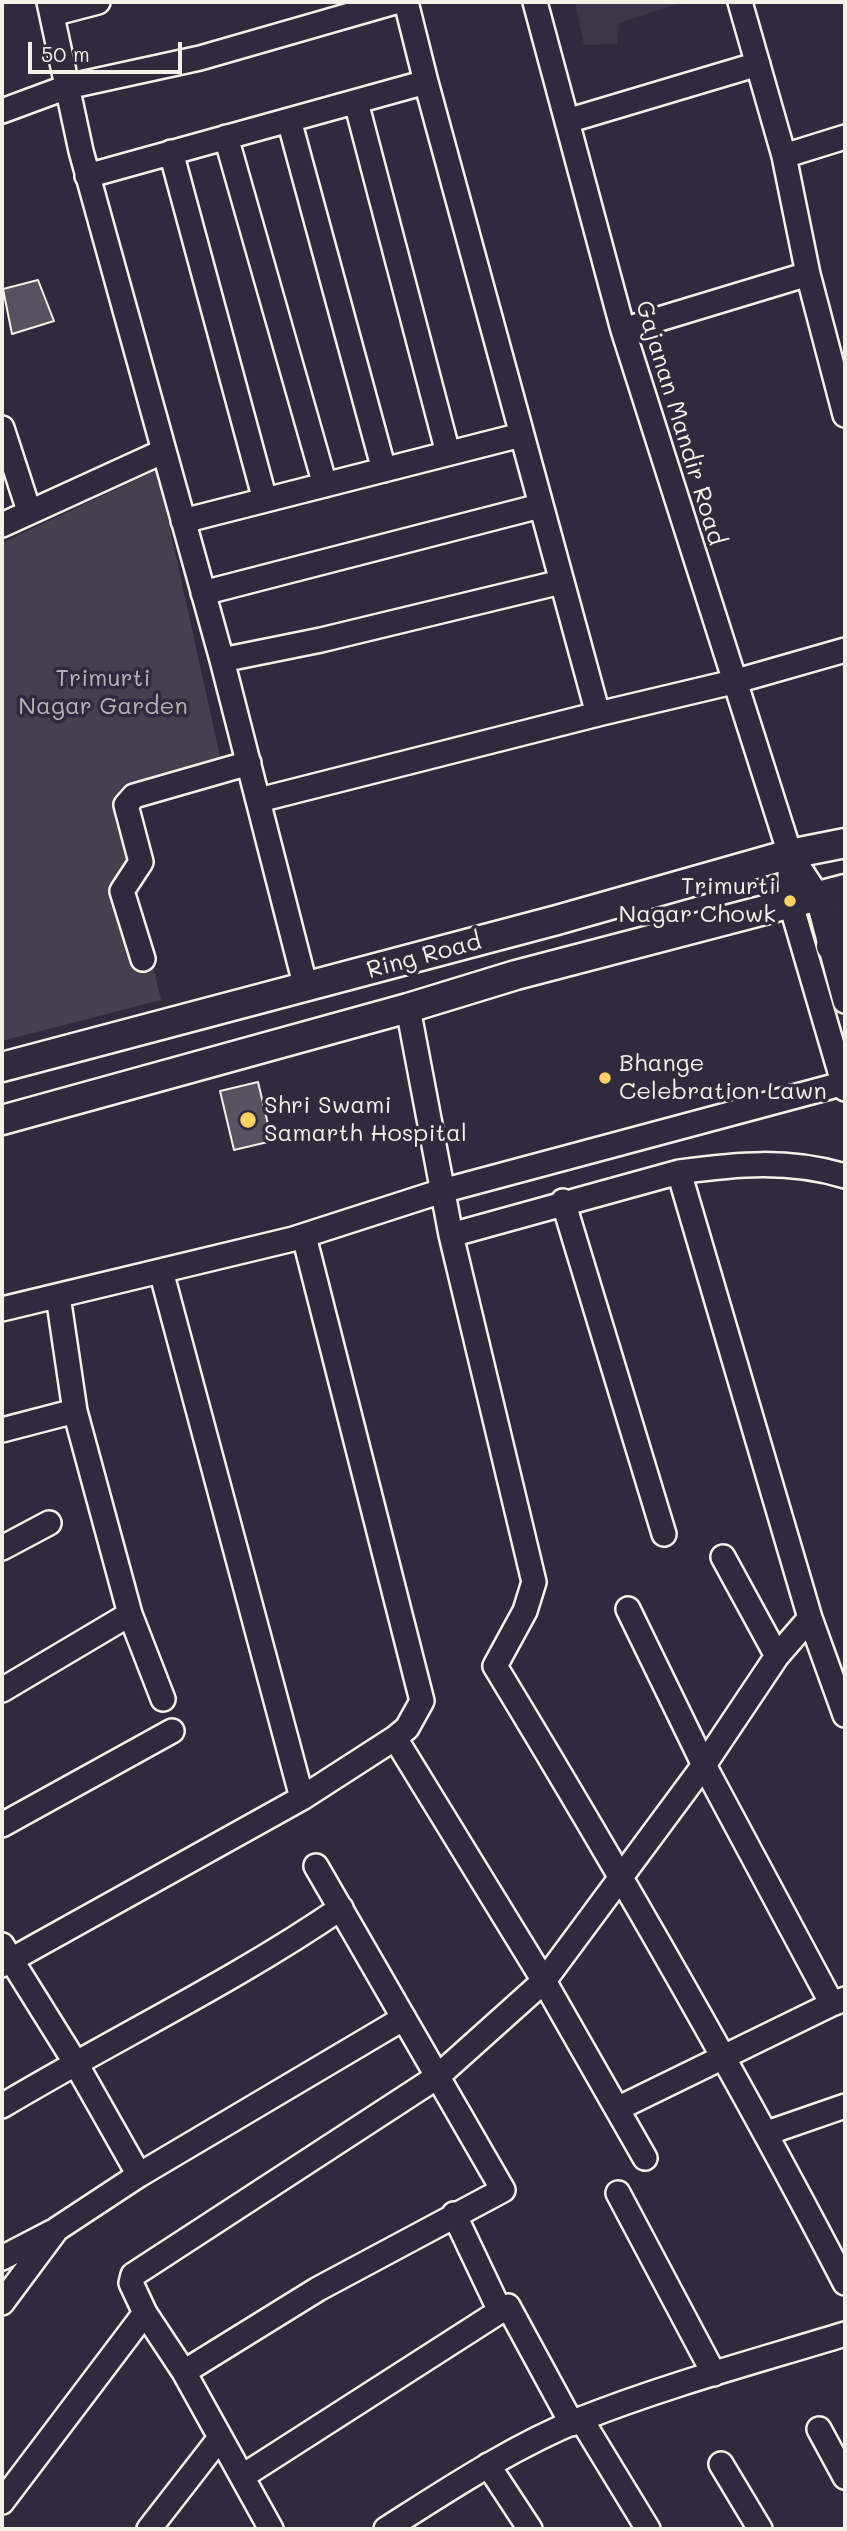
<!DOCTYPE html>
<html>
<head>
<meta charset="utf-8">
<style>
	body { margin:0 }
	#map { position:relative; width:847px; height:2531px; overflow:hidden; background:#2f2a3d; font-family:Mali,sans-serif }
	canvas { display:block }
	.frame { position:absolute; inset:0; border:4px solid #f4f1e8; pointer-events:none }
	.scale { position:absolute; left:28px; top:42px; width:154px; height:32px; box-sizing:border-box; border:4px solid #f4f1e8; border-top:0; padding-left:9px; font-size:21px; line-height:24px; white-space:nowrap; color:#f4f1e8; -webkit-text-stroke:5px #2f2a3d; paint-order:stroke }
</style>
</head>
<body>
<div id="map">
<canvas width="847" height="2531"></canvas>
<div class="frame"></div>
<div class="scale">50 m</div>
</div>
<script>
const g = document.querySelector('canvas').getContext('2d');
g.lineJoin = 'round';
function paint(path, color) {
  g.fillStyle = color;
  g.fill(path, 'evenodd');
}
function stroke(path, color, width, dash) {
  g.strokeStyle = color;
  g.lineWidth = width;
  g.lineCap = dash ? 'butt' : 'round';
  g.setLineDash(dash || []);
  g.stroke(path);
}
function drawText(font, color, halo, rows, align = 'center') {
  g.font = font + ' Mali,sans-serif';
  g.lineWidth = 7;
  g.setLineDash([]);
  g.textBaseline = 'middle';
  g.strokeStyle = halo;
  g.fillStyle = color;
  for (const [text, x, y, turn = 0] of rows) {
    g.save();
    g.translate(x, y);
    g.rotate((+turn || 0) * Math.PI / 180);
    g.textAlign = isNaN(turn) ? turn : align;
    if (halo) g.strokeText(text, 0, 0);
    g.fillText(text, 0, 0);
    g.restore();
  }
}
paint(new Path2D(`
	M575,2H684L619,23L617,44L584,45Z`), '#3b3647');
paint(new Path2D(`
	M157,470L222,766L113,800L161,1000L2,1041V543Z`), '#454050');
const building = new Path2D(`
	M38,280L54,321L12,334L3,289Z
	M258,1082L272,1141L234,1150L220,1091Z`);
paint(building, '#56525f');
stroke(building, '#f4f1e8', 2);
const minor = new Path2D(`
	M49,2L81,151L222,660L306,988
	M535,2L623,330L790,854L817,895L845,1001
	M740,2L784,156L845,137
	M52,14L98,2
	M426,82L598,714L733,682L845,650
	M356,102L448,453
	M2,111L67,87L200,58L395,2
	M289,120L384,470
	M567,121L758,64
	M226,137L325,485
	M171,152L265,500
	M784,156L808,274
	M87,176L426,82L406,2
	M623,330L808,274L845,415
	M2,428L29,511
	M183,521L521,435
	M2,525L164,451
	M203,593L540,506
	M222,660L321,640L561,582
	M259,800L598,714
	M790,854V901L845,1089
	M143,959L122,891L141,862L126,805L134,796L249,763
	M408,1008L451,1235
	M679,1172L451,1235L534,1582L525,1611L495,1666C618,1869 736,2073 845,2283
	M563,1201L664,1534
	M161,1271L302,1798
	M58,1296L75,1411
	M2,1309L293,1239L442,1191L845,1083
	M2,1430L75,1411L130,1614L2,1690
	M2,1548L49,1523
	M723,1557L777,1656
	M628,1609L704,1765L832,2004L845,1999
	M130,1614L163,1699
	M810,1618L845,1715
	M395,1738L544,1981L617,2109L832,2004
	M2,1825L172,1731
	M2,1945L75,2062L139,2175L57,2229L2,2303
	M2,1965L302,1798L395,1738L407,1728L422,1701L304,1236
	M2,2106C114,2039 233,1982 341,1908
	M617,2109L645,2158
	M767,2133L845,2106
	M139,2175L404,2018
	M618,2193L714,2374
	M454,2214L500,2311
	M2,2258L52,2232
	M145,2313L184,2372L271,2529
	M184,2372L318,2289L503,2190L316,1866
	M581,2419L648,2529
	M819,2429L845,2477
	M721,2464L760,2529
	M488,2465L530,2529
	M243,2476L508,2306L572,2424
	M2,2502L145,2313L131,2283L133,2275L437,2077L544,1981L704,1765L777,1656L810,1618L679,1172C737,1164 788,1159 845,1176
	M149,2529L219,2439
	M386,2529C449,2489 512,2447 581,2419C667,2385 757,2361 845,2334`);
const major = new Path2D(`
	M831,946L845,913
	M2,1067L557,920L790,854L845,843
	M2,1120L408,1008L516,975L845,889`);
stroke(minor, '#f4f1e8', 28);
stroke(major, '#f4f1e8', 33);
stroke(minor, '#2f2a3d', 23);
stroke(major, '#2f2a3d', 28);
for (const [x, y, r, color] of [
	[790,901,7,"#ffd166"],
	[605,1078,7,"#ffd166"],
	[248,1120,9,"#ffd166"]
]) {
  const dot = new Path2D();
  dot.arc(x, y, r, 0, 2 * Math.PI);
  g.fillStyle = color;
  g.fill(dot);
  stroke(dot, '#2f2a3d', 2.5);
}
drawText('24px', '#f4f1e8', '#2f2a3d', [
	["Gajanan Mandir Road",680,423,73],
	["Ring Road",424,956,-15]
]);
drawText('24px', '#b7b3b3', '#2f2a3d', [
	["Trimurti",103,679],
	["Nagar Garden",103,707]
]);
drawText('24px', '#f4f1e8', '#2f2a3d', [
	["Trimurti",776,887,"right"],
	["Nagar Chowk",776,915,"right"],
	["Bhange",619,1064],
	["Celebration Lawn",619,1092],
	["Shri Swami",264,1106],
	["Samarth Hospital",264,1134]
], 'left');
</script>
</body>
</html>
